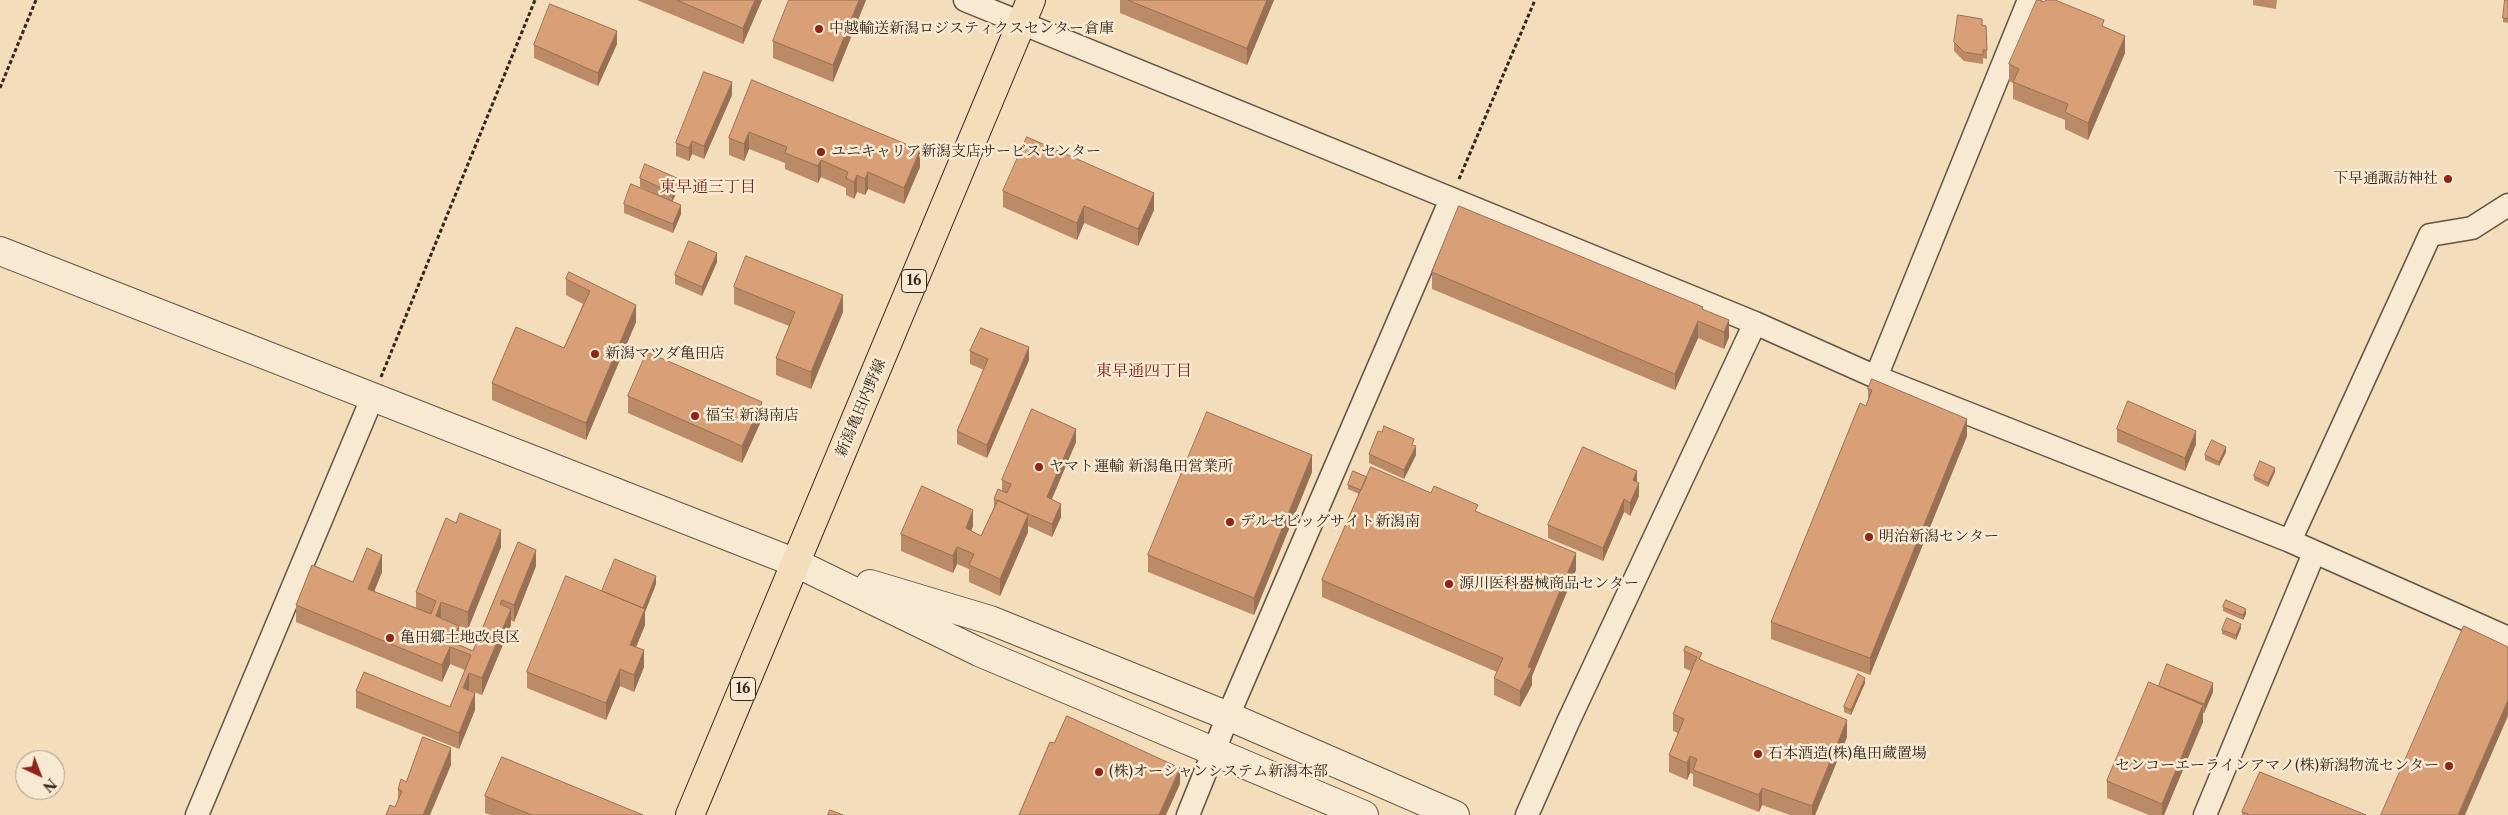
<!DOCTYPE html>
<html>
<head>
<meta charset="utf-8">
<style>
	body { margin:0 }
	#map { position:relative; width:2508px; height:815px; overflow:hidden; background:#f4ddba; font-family:"Libre Caslon Text",serif }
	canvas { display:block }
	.north { position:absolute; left:15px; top:750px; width:50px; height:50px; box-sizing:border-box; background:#f8e9d2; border:1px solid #a89b8a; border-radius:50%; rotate:137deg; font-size:14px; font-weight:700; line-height:20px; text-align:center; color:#31271d }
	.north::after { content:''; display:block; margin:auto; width:18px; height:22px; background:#8f2418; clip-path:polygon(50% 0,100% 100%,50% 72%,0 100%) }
</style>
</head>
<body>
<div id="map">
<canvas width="2508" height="815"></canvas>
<div class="north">N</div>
</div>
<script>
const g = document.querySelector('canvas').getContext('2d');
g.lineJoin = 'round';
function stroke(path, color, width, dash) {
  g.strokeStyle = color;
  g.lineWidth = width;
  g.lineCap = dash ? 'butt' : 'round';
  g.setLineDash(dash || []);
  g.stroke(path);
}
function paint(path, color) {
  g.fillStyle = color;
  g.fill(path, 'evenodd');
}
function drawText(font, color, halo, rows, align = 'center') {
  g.font = font + ' "Libre Caslon Text","Noto Serif JP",serif';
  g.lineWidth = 5;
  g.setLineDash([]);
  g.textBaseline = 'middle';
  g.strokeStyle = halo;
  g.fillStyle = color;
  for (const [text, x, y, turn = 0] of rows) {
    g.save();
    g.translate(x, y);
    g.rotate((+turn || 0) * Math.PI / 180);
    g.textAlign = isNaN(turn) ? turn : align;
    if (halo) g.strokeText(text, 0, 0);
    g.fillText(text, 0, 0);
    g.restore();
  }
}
const minor = new Path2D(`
	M965,0L1755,323L1876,377L2290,541L2508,638
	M1876,377L2029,0
	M2290,541L2430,235L2472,228L2508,205
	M197,815L373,396
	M1188,815L1228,716L1451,199
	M1527,815L1568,722L1755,323
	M2205,815L2314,553`);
const tertiary = new Path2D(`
	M0,251L796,563L979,652L1364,815
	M870,584L990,620L1228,716L1455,815`);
const primary = new Path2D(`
	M690,815L1031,0`);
stroke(minor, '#625444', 25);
stroke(tertiary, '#625444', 30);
stroke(primary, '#31271d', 30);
stroke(new Path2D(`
	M0,88L36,0
	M1459,179L1535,0
	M381,377L535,0`), '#31271d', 3, [4, 2.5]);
stroke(minor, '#f8e9d2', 22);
stroke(tertiary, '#f8e9d2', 28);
stroke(primary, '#f4ddba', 28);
paint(new Path2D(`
	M637,0H762L743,44Z
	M866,0L833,82L773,58V41Z
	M1120,0H1274L1247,65L1120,13Z
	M2253,0H2277L2276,9L2253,5Z
	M2508,0V23L2503,22V18Z
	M1982,25L1987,50V59L1983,58V64L1964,61L1954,51V42Z
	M2104,27L2125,53L2088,140L2065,129V120L2013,99V83L2009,81V64Z
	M617,44L598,86L534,58V45Z
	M752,80L920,167L904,204L868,189L865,195L857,192L854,199L846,195V188L821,177L818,183L785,169V163L749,149L744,161L729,155V138Z
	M732,95L704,159L692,154L689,161L676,156V143Z
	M640,178L679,188L672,202L640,187Z
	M1003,191L1154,210L1138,246L1084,223L1077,240L1003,207Z
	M624,204L681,214L673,233L624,213Z
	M717,262L702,296L675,284V275Z
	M569,272L636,322L586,440L492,400V383L564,348L583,304L566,295V279Z
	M1432,272L1703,309L1729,337L1724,349L1698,338L1675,390L1432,289Z
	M734,287L843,312L811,389L776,375V358L789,326L734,304Z
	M970,351L1029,360L987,458L957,444V431L984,370L970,364Z
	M1872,379L1967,436L1870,675L1771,639V622L1866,406L1868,400V389Z
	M628,396L762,419L742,463L628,413Z
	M2117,429L2196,444L2185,471L2117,442Z
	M1076,442L1052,499L1061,517L1052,537L1028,526V532L1000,596L969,582V569L957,564L953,573L901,551V534L973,526L971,531L981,536L994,507V499L1002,491V480Z
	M2226,452L2219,466L2205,460V455Z
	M1369,454L1416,455L1404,479L1369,463Z
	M1312,472L1254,615L1148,572V555Z
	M2275,472L2268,487L2254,480V476Z
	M1367,477L1431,493L1478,512L1576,570L1532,676V685L1520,707L1494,695V678L1497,672L1322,597V580L1359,494L1348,489V485Z
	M1637,482L1639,496L1630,516L1624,512L1603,561L1548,538V525Z
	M518,542L536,566L514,622L511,620V625L482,695L469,690L475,710L459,749L356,708V691L450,707L465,670L450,664L442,682L296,622V605L353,582L382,572L374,592L416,608V592L501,547L468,629L459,626V642L458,645L473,651Z
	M656,584L645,612V625L636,647L644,667L634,692L620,686L606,720L527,688V672L602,591Z
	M2223,607L2246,614L2243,620L2223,611Z
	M2241,628L2236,640L2222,634V630Z
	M1686,646L1702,661L1847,737L1815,815H1790L1762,805L1759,812L1693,786V774L1690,773L1687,780L1669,772V755L1678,733L1673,731V714L1691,671L1684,668V651Z
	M1865,683L1851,715L1844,712V707Z
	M2159,686L2213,692L2204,713H2203V722L2164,815H2149L2107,798V781Z
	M451,765L395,807L398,800V789L406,782Z
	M485,796L643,815H491L485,813Z
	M2242,812L2366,815H2242Z`), '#bb8a66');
paint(new Path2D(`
	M755,0H762L743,44V28Z
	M859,0H866L833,82V65Z
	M1267,0H1274L1247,65V48Z
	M617,31V44L598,86V73Z
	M2125,36V53L2088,140V123Z
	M732,82V95L704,159V146Z
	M749,132V149L744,161V144Z
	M692,141V154L689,161V148Z
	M920,150V167L904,204V188Z
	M821,160V177L818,183V166Z
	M868,172V189L865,195V179Z
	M857,175V192L854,199V182Z
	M679,179V188L672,202V193Z
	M1154,193V210L1138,246V229Z
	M681,205V214L673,233V224Z
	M1084,206V223L1077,240V223Z
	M717,253V262L702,296V287Z
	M843,295V312L811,389V372Z
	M636,305V322L586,440V423Z
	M1729,320V337L1724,349V332Z
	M1698,321V338L1675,390V374Z
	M1029,347V360L987,458V445Z
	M762,402V419L742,463V446Z
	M1967,419V436L1870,675V658Z
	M1076,429V442L1047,510V497Z
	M2196,431V444L2185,471V458Z
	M1416,446V455L1404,479V470Z
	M2226,447V452L2219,466V462Z
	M1312,455V472L1254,615V598Z
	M2275,468V472L2268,487V483Z
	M1637,471V484L1633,480Z
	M1639,483V496L1630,516V503Z
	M1624,499V512L1603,561V548Z
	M1061,504V517L1052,537V524Z
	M973,510V526L966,545V528Z
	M1028,515V532L1000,596V579Z
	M501,530V547L468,629V612Z
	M957,547V564L953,573V556Z
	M536,550V566L514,622V605Z
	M1576,553V570L1532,676V685L1520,707V691L1528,667Z
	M382,555V572L368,606V589Z
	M656,576V584L645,612V625L630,662V645L642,610Z
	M441,602V619L436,616Z
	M511,609V625L482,695V678Z
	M2246,609V614L2243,620V615Z
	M2241,624V628L2236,640V635Z
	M459,626V642L456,649L452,642Z
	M450,647V664L442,682V665Z
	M644,650V667L634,692V675Z
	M620,669V686L606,720V703Z
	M469,673V690L463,705V688Z
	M1865,678V683L1851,715V710Z
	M2213,683V692L2204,713V704Z
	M475,693V710L459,749V733Z
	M2508,700V716L2465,815H2458Z
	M2203,705V722L2164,815H2162V804Z
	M1847,720V737L1815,815H1812V806Z
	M451,748V765L430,815H423Z
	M1690,756V773L1687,780V763Z
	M1180,768V784L1166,815H1159Z
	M1762,788V805L1759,812V795Z`), '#987053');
const building = new Path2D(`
	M677,0H755L743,28Z
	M789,0H859L833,65L773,41Z
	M1128,0H1267L1247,48Z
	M2037,0H2039L2044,2L2046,0H2055L2104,20L2102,26L2125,36L2088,123L2065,112L2068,104L2013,82L2019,69L2009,64Z
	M2505,0H2508V19L2503,18Z
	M550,4L617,31L598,73L534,45Z
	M1958,15L1982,19V25L1986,26L1987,50H1983V55L1964,52L1954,42Z
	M704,72L732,82L704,146L692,141L689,148L676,143Z
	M752,80L920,150L904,188L868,172L865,179L857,175L854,182L846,178L848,172L821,160L818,166L785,153L787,147L749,132L744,144L729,138Z
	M1027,137L1154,193L1138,229L1084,206L1077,223L1003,191Z
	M645,164L679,179L672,193L640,178Z
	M631,184L681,205L673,224L624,204Z
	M1459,206L1703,307L1702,309L1729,320L1724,332L1698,321L1675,374L1432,272Z
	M689,241L717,253L702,287L675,275Z
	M746,256L843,295L811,372L776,358L795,312L734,287Z
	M569,272L636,305L586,423L492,383L516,327L564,348L590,291L566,279Z
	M981,328L1029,347L987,445L957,431L988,359L970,351Z
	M647,352L762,402L742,446L628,396Z
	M1872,379L1967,419L1870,658L1771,622L1860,403L1866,406L1872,390L1868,389Z
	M2128,401L2196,431L2185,458L2117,429Z
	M1032,409L1076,429L1047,497L1061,504L1052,524L994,499L998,489L1007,493L1011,484L1002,480Z
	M1207,412L1312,455L1254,598L1148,555Z
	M1384,426L1414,439L1412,445L1416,446L1404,470L1369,454L1378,431L1382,432Z
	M2212,440L2226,447L2219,462L2205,455Z
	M1583,447L1637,471L1633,480L1639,483L1630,503L1624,499L1603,548L1548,525Z
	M2260,461L2275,468L2268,483L2254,476Z
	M1371,467L1431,493L1434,486L1478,505L1475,511L1576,553L1528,667L1532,668L1520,691L1494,678L1503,658L1322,580Z
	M1353,471L1367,477L1361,490L1348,485Z
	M922,486L973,510L966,528L981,536L998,500L1028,515L1000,579L969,565L974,554L957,547L953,556L901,534Z
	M460,513L501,530L468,612L441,602L436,616L459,626L452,642L473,651L518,542L536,550L514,605L502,600L500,604L511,609L482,678L469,673L463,688L475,693L459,733L356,691L364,672L450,707L471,655L450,647L442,665L296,605L312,565L353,582L367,548L382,555L368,589L431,614L436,601L416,592L446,518L456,523Z
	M615,559L656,576L643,608L602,591Z
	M566,576L645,609L630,645L644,650L634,675L620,669L606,703L527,672Z
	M2226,600L2246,609L2243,615L2223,607Z
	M2227,618L2241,624L2236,635L2222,630Z
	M2464,626L2508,647V700L2458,815H2381Z
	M1686,646L1702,653L1699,659L1707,663L1847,720L1812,806L1762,788L1759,795L1693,770L1697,759L1690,756L1687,763L1669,755L1684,719L1673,714L1697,657L1684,651Z
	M2167,664L2213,683L2204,704L2159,686Z
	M1858,674L1865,678L1851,710L1844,707Z
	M2149,682L2203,705L2162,804L2107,781Z
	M1067,716L1180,768L1159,815H1019L1050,742L1054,743Z
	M423,737L451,748L423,815H386L390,805L395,807L402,791L398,789L401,779L406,782Z
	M502,757L643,815H532L485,796Z
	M2260,772L2366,815H2248V814L2242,812Z
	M830,810L843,815H828Z`);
paint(building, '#d9a077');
stroke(building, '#987053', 1);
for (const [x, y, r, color] of [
	[819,29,5,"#8f2418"],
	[821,152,5,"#8f2418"],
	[2448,179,5,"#8f2418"],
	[595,354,5,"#8f2418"],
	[695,416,5,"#8f2418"],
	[1039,467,5,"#8f2418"],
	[1230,522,5,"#8f2418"],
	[1869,537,5,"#8f2418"],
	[1449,584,5,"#8f2418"],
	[390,638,5,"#8f2418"],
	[1758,754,5,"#8f2418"],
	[2449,766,5,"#8f2418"],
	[1099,772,5,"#8f2418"]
]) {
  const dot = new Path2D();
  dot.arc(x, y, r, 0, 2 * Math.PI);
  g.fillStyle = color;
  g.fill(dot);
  stroke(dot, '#f8e9d2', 2);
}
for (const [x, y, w] of [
	[914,281,25],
	[743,689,25]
]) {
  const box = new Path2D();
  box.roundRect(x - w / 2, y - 11.5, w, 23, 4);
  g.fillStyle = '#f8e9d2';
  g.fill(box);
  stroke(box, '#31271d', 1);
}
drawText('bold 14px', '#31271d', null, [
	["16",914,281],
	["16",743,689]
]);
drawText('15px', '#31271d', '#f8e9d2', [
	["中越輸送新潟ロジスティクスセンター倉庫",829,29],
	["ユニキャリア新潟支店サービスセンター",831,152],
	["下早通諏訪神社",2438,179,"right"],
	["新潟マツダ亀田店",605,354],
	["福宝 新潟南店",705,416],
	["ヤマト運輸 新潟亀田営業所",1049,467],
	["デルゼビッグサイト新潟南",1240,522],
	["明治新潟センター",1879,537],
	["源川医科器械商品センター",1459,584],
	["亀田郷土地改良区",400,638],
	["石本酒造(株)亀田蔵置場",1768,754],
	["センコーエーラインアマノ(株)新潟物流センター",2439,766,"right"],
	["(株)オーシャンシステム新潟本部",1109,772]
], 'left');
drawText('15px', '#31271d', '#f8e9d2', [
	["新潟亀田内野線",861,408,-67]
]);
drawText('16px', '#7a1f14', '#f8e9d2', [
	["東早通三丁目",708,187],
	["東早通四丁目",1144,371]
]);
</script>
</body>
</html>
